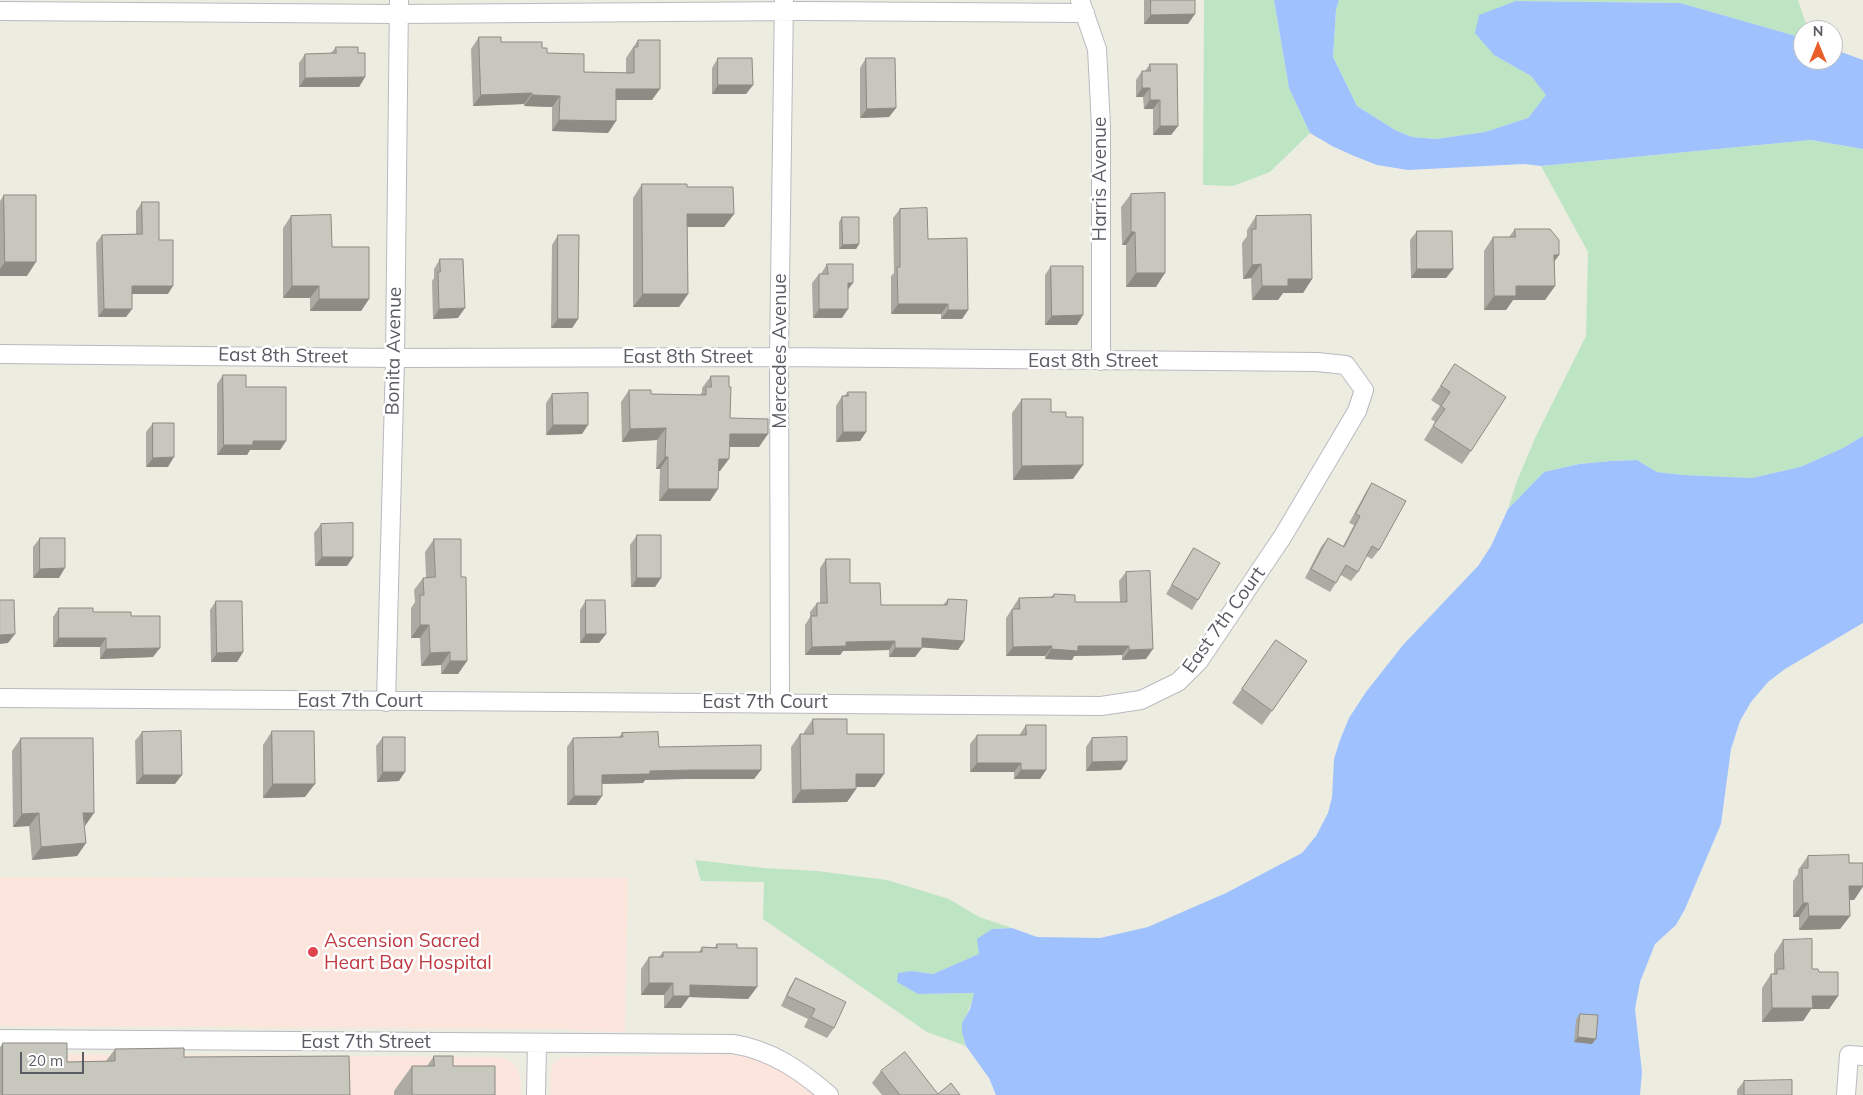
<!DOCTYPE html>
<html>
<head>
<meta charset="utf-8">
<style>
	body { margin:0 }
	#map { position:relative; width:1863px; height:1095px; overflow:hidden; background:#edece1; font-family:Mulish,sans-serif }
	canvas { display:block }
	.north { position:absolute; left:1793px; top:20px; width:50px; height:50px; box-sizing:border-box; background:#fff; border:1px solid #bdbec0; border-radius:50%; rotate:0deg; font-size:14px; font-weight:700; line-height:20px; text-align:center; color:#595c62 }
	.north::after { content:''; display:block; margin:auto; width:18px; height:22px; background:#ea5e29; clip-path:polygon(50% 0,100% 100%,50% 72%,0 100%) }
	.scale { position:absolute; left:20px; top:1052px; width:64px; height:22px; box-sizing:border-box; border:2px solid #595c62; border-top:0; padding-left:6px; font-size:15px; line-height:18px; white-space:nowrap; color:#595c62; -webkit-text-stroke:4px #fff; paint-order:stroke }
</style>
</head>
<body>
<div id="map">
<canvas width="1863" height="1095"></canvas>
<div class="north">N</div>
<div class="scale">20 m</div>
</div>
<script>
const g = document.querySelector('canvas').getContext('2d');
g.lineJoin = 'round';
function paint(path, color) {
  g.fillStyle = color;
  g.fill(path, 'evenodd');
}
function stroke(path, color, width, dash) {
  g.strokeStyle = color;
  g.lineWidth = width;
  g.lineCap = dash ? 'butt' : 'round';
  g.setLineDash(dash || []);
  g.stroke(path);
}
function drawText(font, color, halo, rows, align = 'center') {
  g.font = font + ' Mulish,sans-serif';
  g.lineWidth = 5;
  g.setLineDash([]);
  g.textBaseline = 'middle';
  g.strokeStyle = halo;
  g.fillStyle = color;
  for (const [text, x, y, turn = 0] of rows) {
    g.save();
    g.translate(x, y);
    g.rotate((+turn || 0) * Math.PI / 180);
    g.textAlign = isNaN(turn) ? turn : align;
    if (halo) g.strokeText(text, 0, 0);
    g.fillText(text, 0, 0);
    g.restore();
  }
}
paint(new Path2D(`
	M0,877L628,878L625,1032L575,1031L567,1029L0,1026Z
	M706,1053L750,1057L783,1072L814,1095H550L551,1069L553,1063L562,1057L702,1055Z
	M0,1054L497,1057L508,1059L517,1068L521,1080V1095H0Z`), '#fbe5dc');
paint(new Path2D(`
	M1204,0H1274L1289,88L1310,133L1270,172L1233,186L1203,185Z
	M1339,0H1798L1808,30H1803V38L1680,3L1516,1L1494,55L1531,76L1547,95L1528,118L1485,132L1436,139L1412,137L1395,130L1357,106L1333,57L1336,10Z
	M1811,140L1863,149V436L1843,448L1800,467L1752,478L1683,475L1657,472L1637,460L1611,461L1579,464L1544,472L1508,509L1517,481L1536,436L1586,336L1588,252L1541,166Z
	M695,860L764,868L817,871L887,880L949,899L979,917L1012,928L992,929L979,954L933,974L912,971L918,994L974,993C968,1017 959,1021 966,1046L927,1032L763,919L764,882L701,881Z`), '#bde5c4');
paint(new Path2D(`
	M1274,0H1339L1336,10L1333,57L1357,106L1395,130L1412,137L1436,139L1485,132L1528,118L1546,95L1531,76L1494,55L1475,33L1479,15L1516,1L1680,3L1803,38V60H1833V49L1863,60V149L1811,140L1541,166L1524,164L1408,170L1377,165L1354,156L1332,146L1310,133L1289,88Z
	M1863,436V623L1785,669L1768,682L1751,702L1740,721L1731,749L1721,824L1685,909L1676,925L1655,944L1640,982L1635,1009L1642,1072L1640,1095H996L989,1078L966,1046L962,1032V1023L970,1009L974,993L918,994L897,982L898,973L912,971L933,974L979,954L977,939L992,929L1012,928L1037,937L1100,938L1148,927L1226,893L1302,853L1316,836L1328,813L1332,797L1334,759L1340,740L1349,718L1366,692L1403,645L1478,566L1491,546L1508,509L1544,472L1579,464L1611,461L1637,460L1657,472L1683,475L1752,478L1800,467L1843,448Z`), '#9fc2ff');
const street = new Path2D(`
	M1080,0L1097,49L1101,126V361
	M0,11L399,14L803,11L1085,13
	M0,354L395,358L779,357L1317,362L1346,365L1364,390L1357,411L1283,536L1199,661L1178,682L1141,700L1101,706C734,701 367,702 0,698
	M780,701L779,357L784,0
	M386,702L395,358L399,0
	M0,1039L733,1044C771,1050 800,1070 829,1095
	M536,1095L537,1043
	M1846,1095L1849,1055L1863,1056`);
stroke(street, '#b9bac0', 20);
stroke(street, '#fff', 18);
paint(new Path2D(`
	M1144,0H1195L1188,24H1144Z
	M479,37L501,42L542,48L547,53L584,72L626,73V58L638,40L652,100H616V121L608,133L552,131V107L524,106V104L473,106L471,49Z
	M336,47L358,53L365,77L359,87H299V63L305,54L331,53Z
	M718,58L753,85L746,94H712V68Z
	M866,58L896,108L889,117L860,118V68Z
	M1150,64L1178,126L1171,135H1153V109H1144L1143,97H1136V80L1142,71H1145Z
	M642,184L687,187L734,214L724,227H687L688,294L679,307H633V198Z
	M1131,194L1156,287H1126V245H1122L1121,207Z
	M4,195L27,276H0V201Z
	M142,202L159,240L168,294H132V309L126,317H98L96,243L102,235L136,234V211Z
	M900,209L928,239L968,310L962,319H941V314H891V276L894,273L893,218Z
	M291,216L369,299L361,311H310V298H283V228Z
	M1256,216L1312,279L1303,293H1283L1278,300H1252L1251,278L1243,279L1242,243L1247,236V230Z
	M842,217L859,244L856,249H839V222Z
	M1515,229L1559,255L1554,261L1555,286L1545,300H1513L1506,310H1484V251L1493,237H1509Z
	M1417,231L1453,269L1446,278H1411L1410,240Z
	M558,235L578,319L572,328H551L552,245Z
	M440,259L458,318L433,319L432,281L434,278V269Z
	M827,264L848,289L842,318H813L812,283L819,274H821Z
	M1051,266L1077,325H1045V275Z
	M1455,364L1471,451L1462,464L1424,440L1435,422L1431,419L1440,406L1431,400Z
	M223,375L246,387L286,441L280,450H250L247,455H217V384Z
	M711,376L729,387L730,418L759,447H729L720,471H718V489L710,501H659L660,469H656L657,440L622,442L621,402L629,390L651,394L700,395L702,392V388Z
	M848,392L866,432L860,441L836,442V406L842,396H844Z
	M552,394L582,434L546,435V403Z
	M1022,399L1051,412L1066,417L1073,479L1013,480L1012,413Z
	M153,423L168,467H146V432Z
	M1372,483L1379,550L1372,559L1366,556L1358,572L1351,581L1341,575L1330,592L1305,578L1321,547L1328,538L1343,546L1354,525L1349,523L1366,492Z
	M321,524L353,557L347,566H315L314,533Z
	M637,535L661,578L655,587H631L630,545Z
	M40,538L59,578H33V547Z
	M434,539L461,577L467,661L458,674H441V665L421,666L420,638H411V608L415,602L414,590L423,578H426L425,552Z
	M1194,548L1198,600L1192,610L1166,594L1188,557Z
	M826,559L850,583L881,605H943L948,599L964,641L958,650L922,647L915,657H889V650L843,651L840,655H805V625L810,617V612L817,603H820V568Z
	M1126,572L1146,659L1122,660V655L1074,656L1072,660L1045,659V656H1006V618L1012,609H1013V607L1019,598L1051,597L1054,594L1075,602H1120L1119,581Z
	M586,600L606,634L599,643H580V610Z
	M216,601L243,652L237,662H211L210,610Z
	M59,608L131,616L153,657L100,659V647H53V617Z
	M1276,640L1307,661L1262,725L1232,703Z
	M813,719L847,734L875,787H856V789L847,802L792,803L791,747L800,734H804V732Z
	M1026,725L1046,770L1040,779H1014V772H970V744L977,735H1020V734Z
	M272,731L305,797L263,798V745Z
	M142,732L175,784H136L135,741Z
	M622,733L659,747L761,770L754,779H685L645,780L643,783L602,784L596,805H567V747L573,738L619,737Z
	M383,737L399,781L377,782L376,746Z
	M21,738L84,826L86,843L77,856L32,860L29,826L13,827L12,751Z
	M1092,738L1127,761L1121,770L1086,771V747Z
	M1808,856L1849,863L1863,887L1854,900H1850V916L1840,929L1799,930V917H1793V881L1798,874V870Z
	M1783,940L1812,969L1819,972L1838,996L1829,1009H1811L1803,1021L1762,1022V988L1771,974H1774V954Z
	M717,944L737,948L757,987L748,999L689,997L681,1008H664V995H641V969L649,957H659L663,952H699L702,947H715Z
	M796,978L834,1028L827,1038L804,1027L808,1019L781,1006L790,987Z
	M1580,1014L1592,1044L1574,1042L1576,1019Z
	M3,1043L67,1062L106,1061L115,1049L184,1057L350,1095H0V1047Z
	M434,1056L453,1066L495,1095H394V1091L412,1066H427Z
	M881,1071L938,1094L960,1095H882L872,1083Z
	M1744,1081L1792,1095H1737V1090Z`), '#acaba3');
paint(new Path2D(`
	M1195,14L1188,24H1144L1151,15Z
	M365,77L359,87H299L305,78Z
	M718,85H753L746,94H712Z
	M1142,88H1150L1143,97H1136Z
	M616,89H660L652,100H608Z
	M532,93L524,104L473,106L481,95Z
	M532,95L560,96L552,107L524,106Z
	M1150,100H1160L1153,109H1144Z
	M896,108L889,117L860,118L867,109Z
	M559,120L616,121L608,133L552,131Z
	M1160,126H1178L1171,135H1153Z
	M687,214H734L724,227H678Z
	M1131,232H1135L1126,245H1122Z
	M859,244L856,249H839L843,245Z
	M1554,255H1559L1549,269Z
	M5,262H36L27,276H0V269Z
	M1261,264L1251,278L1243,279L1252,265Z
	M1417,269H1453L1446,278H1411Z
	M1136,273H1165L1156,287H1126Z
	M1288,279H1312L1303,293H1283L1278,300H1252L1262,286Z
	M848,283H853L846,292Z
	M132,286H173L168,294H126Z
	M292,286H319L310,298H283Z
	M1516,286H1555L1545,300H1513L1506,310H1484L1494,296Z
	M643,294H688L679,307H633Z
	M319,299H369L361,311H310Z
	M898,304H948L941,314H891Z
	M465,308L458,318L433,319L439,309Z
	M104,309H132L126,317H98Z
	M819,309H848L842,318H813Z
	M948,310H968L962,319H941Z
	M1083,315L1077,325H1045L1052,316Z
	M558,319H578L572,328H551Z
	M553,425H588L582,434L546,435Z
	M666,428L657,440L622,442L630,429Z
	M843,432H866L860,441L836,442Z
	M730,434H768L759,447H721Z
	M253,441H286L280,450H250L247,455H217L224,445Z
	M174,457L168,467H146L153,458Z
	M665,457H668L660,469H656Z
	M719,459H729L720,471H710Z
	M1083,465L1073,479L1013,480L1022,466Z
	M668,489H718L710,501H659Z
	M322,557H353L347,566H315Z
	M65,568L59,578H33L40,569Z
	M637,578H661L655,587H631Z
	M420,625H429L420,638H411Z
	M15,634L8,643L0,644V635Z
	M586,634H606L599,643H580Z
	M59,638H106L100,647H53Z
	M922,638L964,641L958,650L915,647Z
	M895,641L889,650L843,651L840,655H805L812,647L846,642Z
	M1052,646L1045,656H1006L1013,647Z
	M1078,646H1129L1122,655L1074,656L1072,660L1045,659L1051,649Z
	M160,648L153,657L100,659L106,649Z
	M895,648H922L915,657H889Z
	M1153,649L1146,659L1122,660L1129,650Z
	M243,652L237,662H211L217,653Z
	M450,652L441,665L421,666L430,653Z
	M450,661H467L458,674H441Z
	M1127,761L1121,770L1086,771L1092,762Z
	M977,763H1021L1014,772H970Z
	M692,770H761L754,779H685L645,780L643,783L596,784L602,775L650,771Z
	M1021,770H1046L1040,779H1014Z
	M383,772H405L399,781L377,782Z
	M856,774H884L875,787H847Z
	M143,775H182L175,784H136Z
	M273,784H315L305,797L263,798Z
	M856,789L847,802L792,803L801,790Z
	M574,796H602L596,805H567Z
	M39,813L29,826L13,827L22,814Z
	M83,813H94L85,826Z
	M86,843L77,856L32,860L41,847Z
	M1849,886H1863L1854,900H1840Z
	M1803,903H1808L1799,917H1793Z
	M1809,916H1850L1840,929L1799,930Z
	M649,983H673L664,995H641Z
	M690,985L757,987L748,999L689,997L681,1008H664L673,996Z
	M1812,996H1838L1829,1009H1811L1803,1021L1762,1022L1772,1008Z
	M1578,1037L1596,1039L1592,1044L1574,1042Z`), '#8c8b84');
const building = new Path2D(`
	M1151,0H1195V14L1151,15Z
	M479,37H501V42H542V48H547V53L584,54V72L634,73V47H638V40H660V89H616V121L559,120L560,96L532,95V93L481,95Z
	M336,47H358V53H365V77L305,78V54L336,53Z
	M718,58H752L753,85H718Z
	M866,58H895L896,108L867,109Z
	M1150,64H1177L1178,126H1160V100H1150V88H1142V71H1150Z
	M642,184H687V187H733L734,214H687L688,294H643Z
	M1165,193V273H1136L1135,232H1131V194Z
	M4,195H36V262H5Z
	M142,202H159V240H173V286H132V309H104L102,235L142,234Z
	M927,208L928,239L967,238L968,310H948V304H898L897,267H900V209Z
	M331,215L332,247H369V299H319V286H292L291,216Z
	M1311,215L1312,279H1288V286H1262L1261,264L1252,265V229H1256V216Z
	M842,217H859V244L843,245Z
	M1515,229H1550L1559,240V255H1554L1555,286H1516V296H1494L1493,237H1515Z
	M1417,231H1452L1453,269H1417Z
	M558,235H579L578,319H558Z
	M440,259H463L465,308L439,309L438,272H440Z
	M827,264H853V283H848V309H819V274H828Z
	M1051,266H1083V315L1052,316Z
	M1455,364L1506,397L1471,451L1433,426L1445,409L1441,406L1450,392L1441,386Z
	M223,375H246V387H286V441H253V445H224Z
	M711,376H729V387H731L730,418L768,419V434H730L729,459H719L718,489H668V457H665L666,428L630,429L629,390H651V394L706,395V387H711Z
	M848,392H866V432H843L842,396H848Z
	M588,393V425H553L552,394Z
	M1022,399H1051V412H1066V417H1083V465L1022,466Z
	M153,423H174V457L153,458Z
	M1372,483L1406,501L1379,550L1372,546L1358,572L1346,565L1336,583L1311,569L1328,538L1344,547L1360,516L1356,514Z
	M353,523V557H322L321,524Z
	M637,535H661V578H637Z
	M40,538H65V568L40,569Z
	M434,539H461V577H466L467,661H450V652L430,653L429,625H420V595H424L423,578L435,577Z
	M1194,548L1220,563L1198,600L1172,585Z
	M826,559H850V583H880L881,605H947L948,599L967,600L964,641L922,638V648H895V641L846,642V646L812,647L811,616H817V603H827Z
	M1150,571L1153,649L1129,650V646H1078V651L1051,649L1052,646L1013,647L1012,609H1020L1019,598L1054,597V594L1075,595V602H1127L1126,572Z
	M0,600H14L15,634L0,635Z
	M586,600H605L606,634H586Z
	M216,601H242L243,652L217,653Z
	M59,608H93V612H131V616H160V648L106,649V638H59Z
	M1276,640L1307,661L1272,711L1242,689Z
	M813,719H847V734H884V774H856V789L801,790L800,734H813Z
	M1026,725H1046V770H1021V763H977V735H1026Z
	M181,731L182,775H143L142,732Z
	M272,731H314L315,784H273Z
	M658,732L659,747L761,745V770H692L650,771V774L602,775V796H574L573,738L623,737L622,733Z
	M383,737H405V772H383Z
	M1127,737V761L1092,762V738Z
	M21,738H93L94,813H83L86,843L41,847L39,813L22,814Z
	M1849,855V863H1863V886H1849L1850,916H1809L1808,903H1803L1802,868H1808V856Z
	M1812,939V969H1818L1819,972H1838V996H1812L1813,1008H1772L1771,974H1777V969H1784L1783,940Z
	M717,944H737V948H757V987L690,985V996H673V983H649V957H663V952H702V947L717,948Z
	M796,978L846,1002L834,1028L811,1017L815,1009L787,996Z
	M1580,1014L1598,1015L1596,1039L1578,1037Z
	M3,1043H67V1062L115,1061V1049L184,1048V1057L349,1056L350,1095H3Z
	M905,1052L938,1094L951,1083L960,1095H900L881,1071Z
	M434,1056H453V1066H495V1095H412V1066H434Z
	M1792,1080V1095H1744V1081Z`);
paint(building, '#c8c7bd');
stroke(building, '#8c8b84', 1);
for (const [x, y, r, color] of [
	[313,952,6,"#e0444e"]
]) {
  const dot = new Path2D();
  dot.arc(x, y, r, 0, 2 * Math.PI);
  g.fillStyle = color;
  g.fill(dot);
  stroke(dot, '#fff', 2);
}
drawText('19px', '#595c62', '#fff', [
	["Harris Avenue",1100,179,-90],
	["Bonita Avenue",394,351,-89],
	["Mercedes Avenue",780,351,-90],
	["East 8th Street",283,356,1],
	["East 8th Street",688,357],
	["East 8th Street",1093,361],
	["East 7th Court",1224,620,-54],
	["East 7th Court",360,701],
	["East 7th Court",765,702],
	["East 7th Street",366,1042]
]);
drawText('19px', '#be3a42', '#fff', [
	["Ascension Sacred",324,941],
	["Heart Bay Hospital",324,963]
], 'left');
</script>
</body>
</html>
